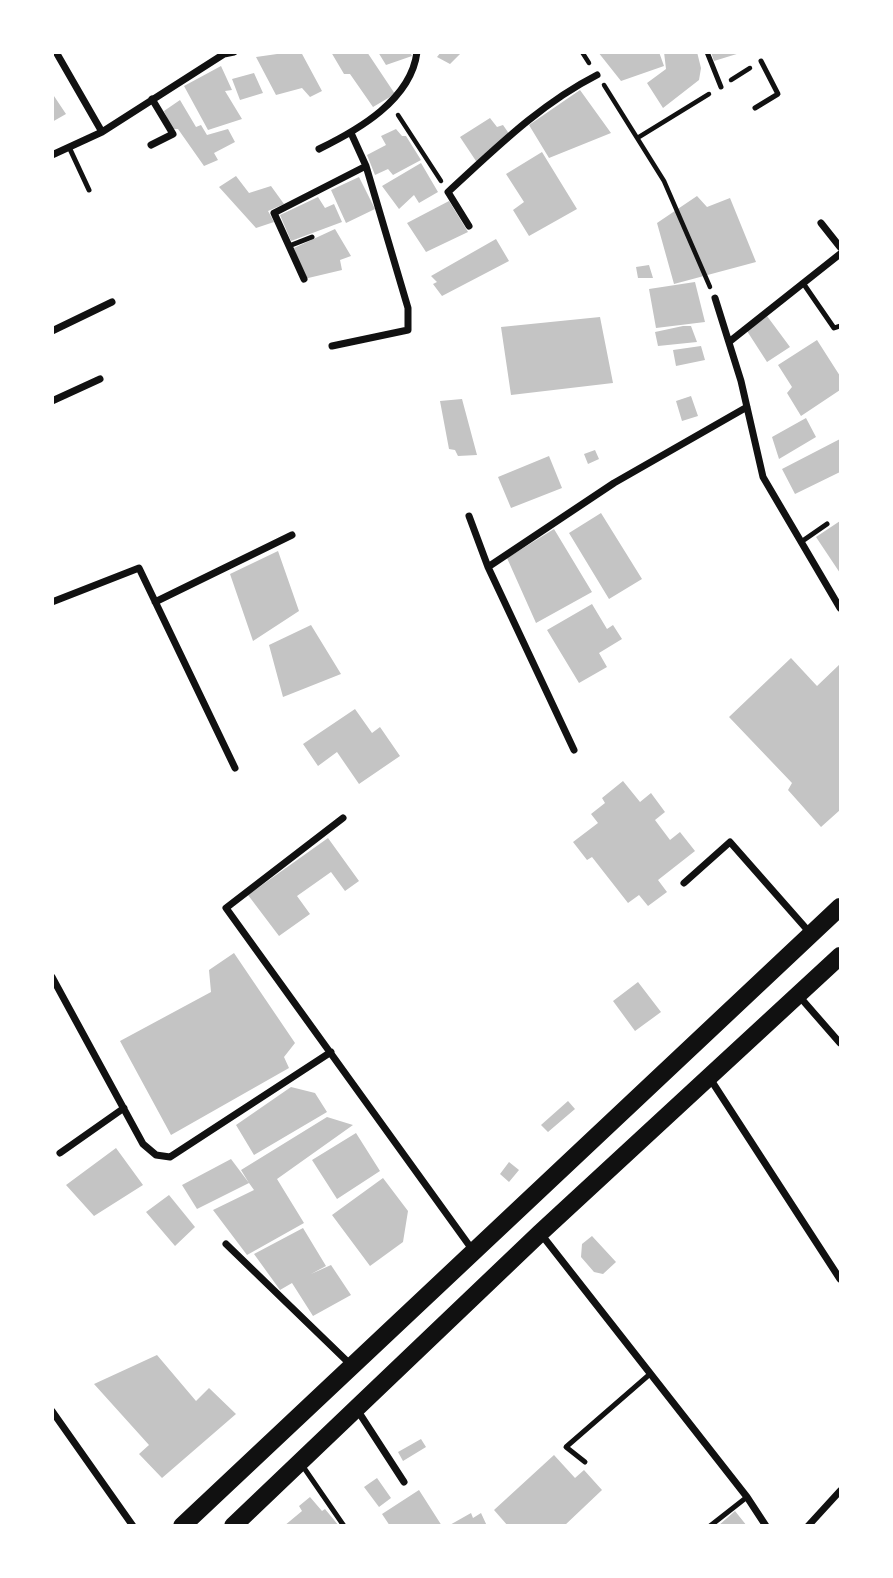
<!DOCTYPE html>
<html>
<head>
<meta charset="utf-8">
<style>
	body { margin:0 }
	#map { position:relative; width:893px; height:1578px; overflow:hidden; background:#fff; font-family:"Open Sans",sans-serif }
	canvas { display:block }
	.frame { position:absolute; inset:0; border:54px solid #fff; pointer-events:none }
</style>
</head>
<body>
<div id="map">
<canvas width="893" height="1578"></canvas>
<div class="frame"></div>
</div>
<script>
const g = document.querySelector('canvas').getContext('2d');
g.lineJoin = 'round';
function paint(path, color) {
  g.fillStyle = color;
  g.fill(path, 'evenodd');
}
function stroke(path, color, width, dash) {
  g.strokeStyle = color;
  g.lineWidth = width;
  g.lineCap = dash ? 'butt' : 'round';
  g.setLineDash(dash || []);
  g.stroke(path);
}
paint(new Path2D(`
	M291,52H301L322,91L310,97L302,88L276,95L256,57Z
	M331,52H367L395,94L373,107L350,74H344Z
	M378,52H410L412,56L386,65Z
	M441,52H462L450,64L437,57Z
	M598,52H659L664,66L621,81Z
	M664,52H697L701,68L699,80L663,108L647,83L666,69Z
	M711,52H740V53L714,61Z
	M221,66L232,90L225,91L242,119L208,130L184,86Z
	M254,73L263,93L240,100L232,79Z
	M580,90L611,133L549,158L529,125Z
	M52,93L66,114L52,122Z
	M180,100L196,127L201,125L207,135L228,129L235,142L214,153L218,160L204,166L178,129H172L164,111Z
	M490,118L497,127L503,125L512,138L478,164L460,137Z
	M396,129L402,136H406L421,160L393,175L388,169L375,175L367,155L386,145L381,136Z
	M542,152L577,209L529,236L513,210L524,202L506,174Z
	M421,163L438,192L419,203L414,195L399,209L382,186Z
	M236,176L249,193L271,186L284,204L268,211L274,222L256,228L219,187Z
	M359,177L375,209L346,223L331,190Z
	M697,196L707,207L730,198L756,262L674,284L657,223Z
	M318,197L325,208L334,204L342,222L291,241L280,215Z
	M449,201L468,232L426,252L407,223Z
	M335,229L351,256L340,260L342,270L304,279L294,248Z
	M496,239L509,261L442,296L433,284L437,282L431,276Z
	M649,265L653,278H638L636,267Z
	M695,282L705,322L656,328L649,289Z
	M767,316L790,347L767,362L747,331Z
	M600,317L613,383L511,395L501,327Z
	M683,326H691L697,342L658,346L655,332Z
	M817,340L840,376V390L801,416L787,393L792,387L778,365Z
	M701,346L705,360L676,366L673,350Z
	M691,396L698,416L682,421L676,401Z
	M462,399L477,455L458,456L455,450L449,449L440,401Z
	M806,418L816,437L779,459L772,437Z
	M840,439V472L795,494L782,469Z
	M595,450L599,459L588,464L584,454Z
	M549,456L562,488L511,508L498,477Z
	M601,513L642,579L609,599L569,533Z
	M840,521V573L816,537Z
	M554,529L592,592L536,623L507,558Z
	M278,551L299,611L253,641L230,574Z
	M592,604L607,629L613,625L622,639L599,653L607,667L579,683L547,630Z
	M311,625L341,674L283,697L269,645Z
	M791,658L817,686L840,664V810L821,827L788,790L792,783L729,717Z
	M355,709L372,733L380,727L400,756L359,784L337,752L318,766L303,744Z
	M623,781L640,802L651,793L665,812L655,820L670,840L680,832L695,851L658,880L667,892L648,906L639,895L628,903L592,857L587,860L573,842L598,823L591,814L605,803L602,798Z
	M328,838L359,881L345,891L331,872L297,896L310,914L279,936L248,895Z
	M234,953L295,1043L284,1057L289,1068L171,1135L120,1041L211,992L209,970Z
	M638,982L661,1012L635,1031L613,1001Z
	M291,1087L315,1093L327,1112L254,1155L236,1125Z
	M568,1101L575,1109L548,1132L541,1125Z
	M327,1117L353,1125L277,1179L304,1223L247,1255L213,1210L254,1190L249,1183L197,1209L182,1185L231,1159L249,1183L241,1170Z
	M356,1133L380,1171L337,1199L312,1160Z
	M116,1148L143,1185L94,1216L66,1185Z
	M509,1162L519,1170L509,1182L500,1174Z
	M383,1178L408,1211L403,1242L370,1266L332,1215Z
	M169,1195L195,1227L175,1246L146,1212Z
	M303,1228L326,1266L311,1274L331,1265L351,1295L313,1316L292,1283L280,1290L254,1254Z
	M592,1236L616,1262L603,1274L594,1272L581,1257L582,1244Z
	M157,1355L196,1401L209,1388L236,1414L162,1478L139,1454L149,1445L94,1384Z
	M421,1439L426,1447L403,1461L398,1452Z
	M554,1455L575,1478L584,1470L602,1490L564,1526H508L494,1510Z
	M377,1478L391,1498L379,1507L364,1487Z
	M419,1490L442,1526H390L382,1514Z
	M310,1497L322,1511L325,1509L339,1526H284L302,1511L299,1506Z
	M735,1511L747,1526H718Z
	M471,1513L473,1518L481,1513L487,1526H448Z`), '#c4c4c4');
stroke(new Path2D(`
	M582,52L589,63
	M731,80L750,68
	M604,85L664,181L710,287
	M398,115L441,181
	M639,137L709,94`), '#111', 4.5);
stroke(new Path2D(`
	M707,52L721,87
	M755,108L778,94L761,61
	M69,147L89,190
	M289,246L312,237
	M803,283L834,328L840,326
	M801,542L827,524
	M585,1462L566,1447L650,1374
	M302,1465L344,1526
	M710,1526L747,1497`), '#111', 5);
stroke(new Path2D(`
	M56,52L102,132
	M151,145L173,134L152,99
	M319,149C358,130 411,100 417,52
	M52,155L102,132L224,54L234,52
	M821,223L840,247
	M469,226L448,192C495,149 540,104 597,75
	M304,279L274,213L366,166
	M715,298L741,381L763,477L840,608
	M52,331L112,302
	M729,342L840,254
	M332,346L408,330V308L366,166L351,133
	M52,401L100,379
	M469,516L488,567L574,750
	M488,567L614,483L747,407
	M52,602L139,568L235,768
	M155,602L292,535
	M343,818L226,908L474,1252
	M684,883L730,842L811,934
	M52,977L143,1144L156,1155L170,1157L331,1052
	M799,996L840,1043
	M709,1077L840,1279
	M60,1153L124,1108
	M541,1234L747,1497L766,1526
	M226,1244L351,1365
	M356,1408L404,1482
	M52,1411L133,1526
	M808,1526L840,1491`), '#111', 7);
stroke(new Path2D(`
	M182,1526L840,907
	M233,1526L540,1233L840,956`), '#111', 18);
</script>
</body>
</html>
